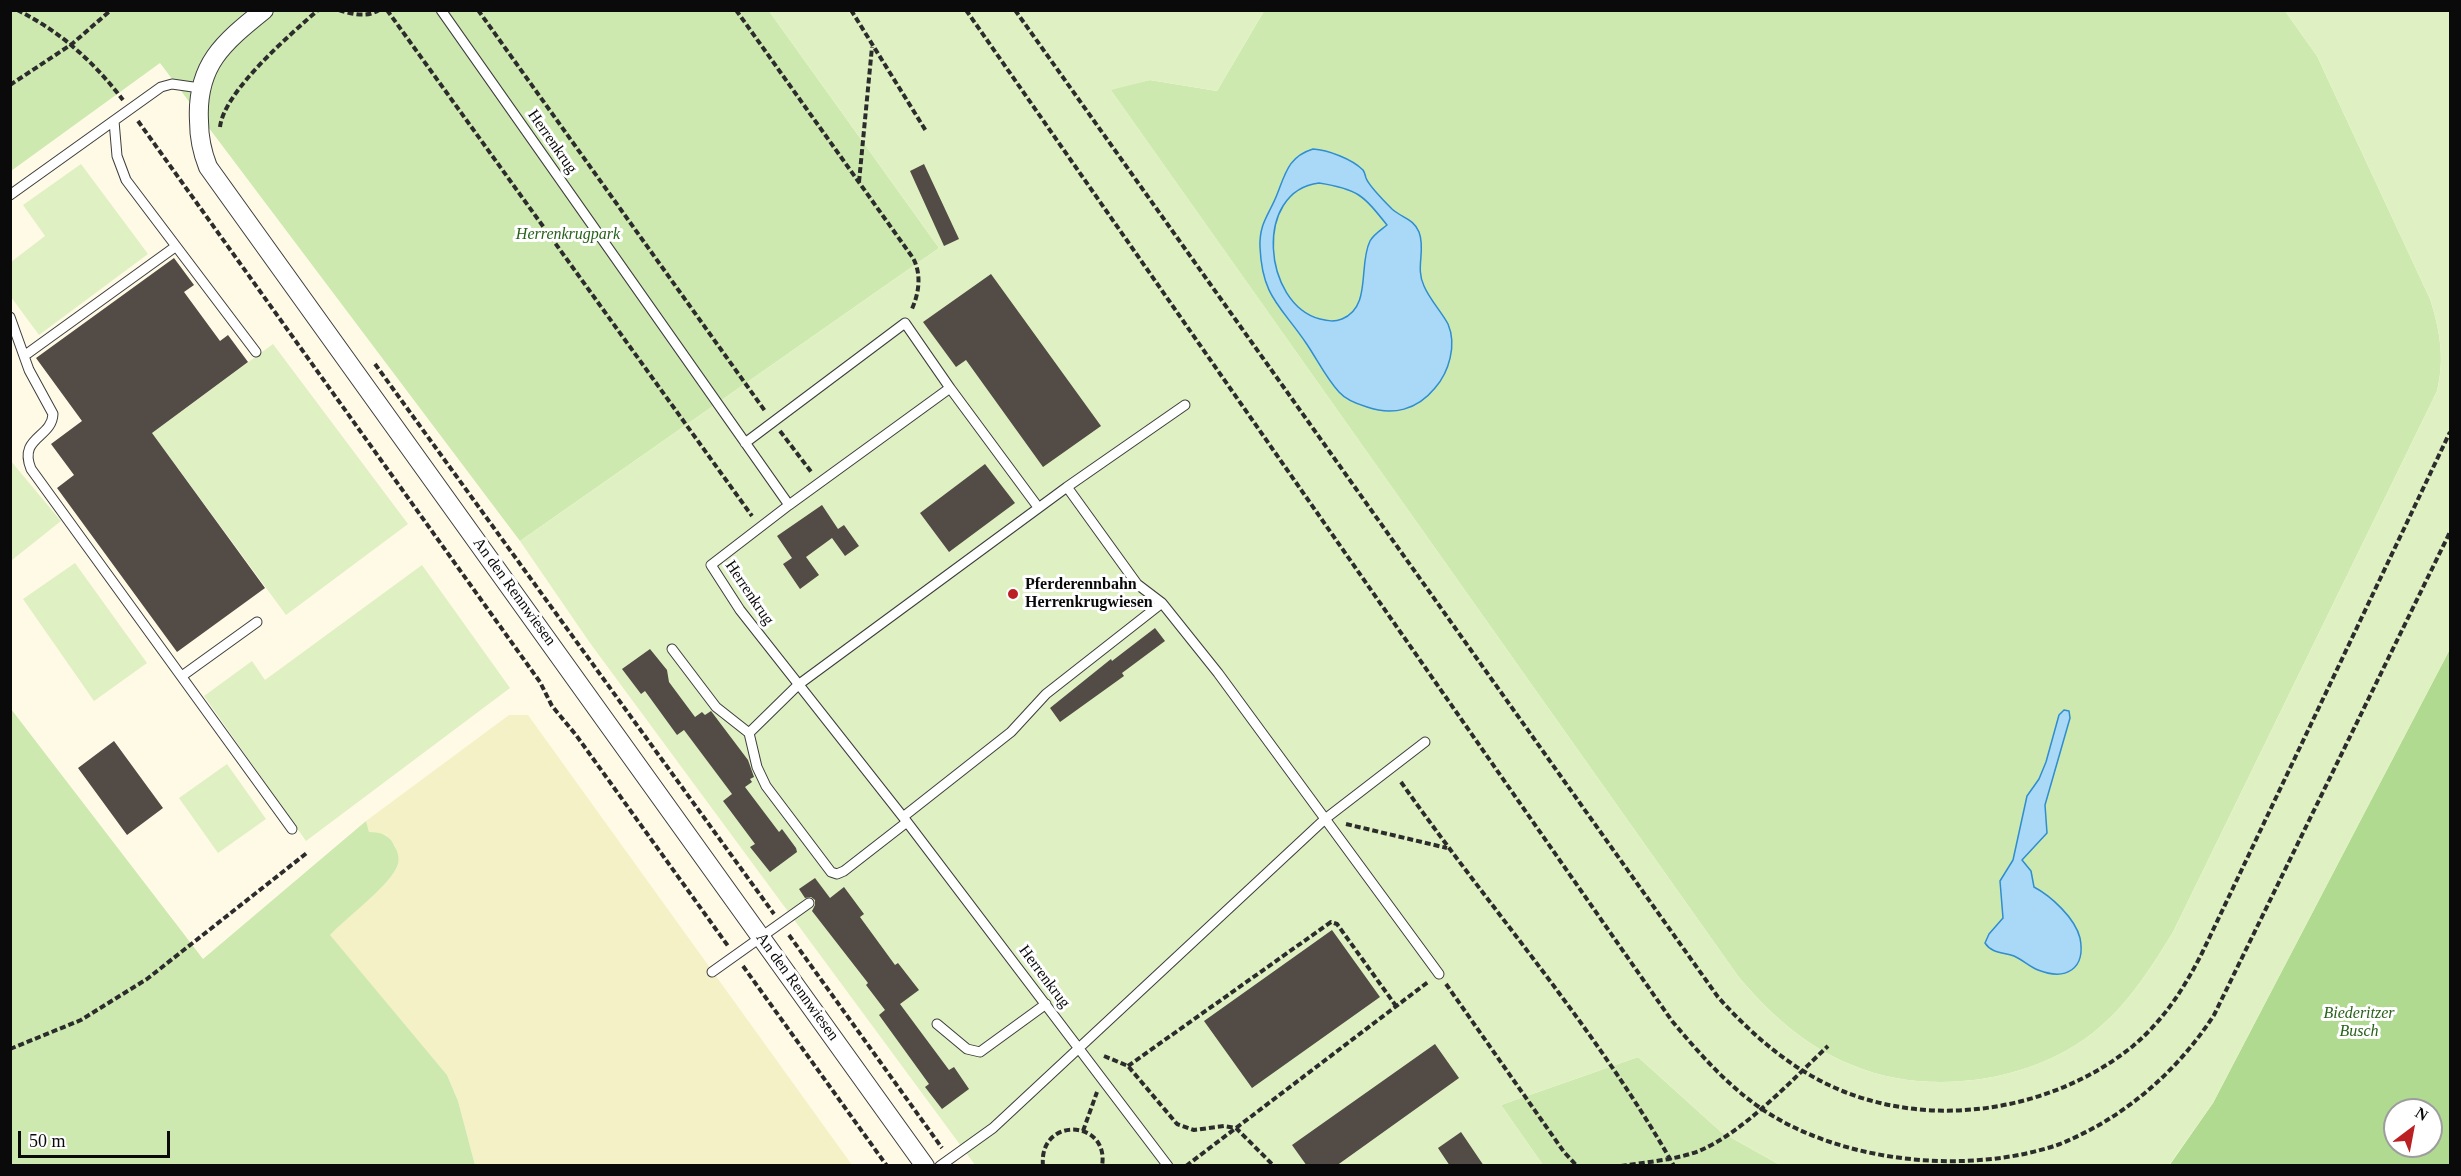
<!DOCTYPE html>
<html>
<head>
<meta charset="utf-8">
<style>
	body { margin:0 }
	#map { position:relative; width:2461px; height:1176px; overflow:hidden; background:#fffae6; font-family:"Times New Roman",serif }
	canvas { display:block }
	.frame { position:absolute; inset:0; border:12px solid #0a0a0a; pointer-events:none }
	.north { position:absolute; left:2383px; top:1098px; width:60px; height:60px; box-sizing:border-box; background:#fff; border:2px solid #9d9d9d; border-radius:50%; rotate:32deg; font-size:16px; font-weight:700; line-height:24px; text-align:center; color:#0a0a0a }
	.north::after { content:''; display:block; margin:auto; width:21px; height:27px; background:#bb2025; clip-path:polygon(50% 0,100% 100%,50% 72%,0 100%) }
	.scale { position:absolute; left:18px; top:1131px; width:152px; height:27px; box-sizing:border-box; border:3px solid #0a0a0a; border-top:0; padding-left:8px; font-size:18px; line-height:21px; white-space:nowrap; color:#0a0a0a; -webkit-text-stroke:4px #fff; paint-order:stroke }
</style>
</head>
<body>
<div id="map">
<canvas width="2461" height="1176"></canvas>
<div class="frame"></div>
<div class="north">N</div>
<div class="scale">50 m</div>
</div>
<script>
const g = document.querySelector('canvas').getContext('2d');
g.lineJoin = 'round';
function paint(path, color) {
  g.fillStyle = color;
  g.fill(path, 'evenodd');
}
function stroke(path, color, width, dash) {
  g.strokeStyle = color;
  g.lineWidth = width;
  g.lineCap = dash ? 'butt' : 'round';
  g.setLineDash(dash || []);
  g.stroke(path);
}
function drawText(font, color, halo, rows, align = 'center') {
  g.font = font + ' "Times New Roman",serif';
  g.lineWidth = 6;
  g.setLineDash([]);
  g.textBaseline = 'middle';
  g.strokeStyle = halo;
  g.fillStyle = color;
  for (const [text, x, y, turn = 0] of rows) {
    g.save();
    g.translate(x, y);
    g.rotate((+turn || 0) * Math.PI / 180);
    g.textAlign = isNaN(turn) ? turn : align;
    if (halo) g.strokeText(text, 0, 0);
    g.fillText(text, 0, 0);
    g.restore();
  }
}
paint(new Path2D(`
	M509,715H528L852,1165H475L458,1101L447,1075L329,935L385,883L397,868L398,858L395,846L386,835L369,832L366,821Z`), '#f4f1c7');
paint(new Path2D(`
	M10,11H769L939,248L520,541L160,63L11,171Z
	M1264,11H2285L2317,56L2430,299C2440,330 2445,359 2437,391L2173,932C2152,966 2131,1000 2101,1026C2038,1082 1929,1098 1852,1065C1806,1047 1769,1013 1738,976L1110,89L1150,80L1217,91Z
	M11,709L203,959L366,821L369,832C381,832 390,835 395,847C399,854 400,862 396,869C385,889 347,917 330,935L447,1075L458,1101L475,1165H11Z
	M1638,1057L1721,1132L1780,1165H1543L1501,1105Z`), '#cde9b0');
paint(new Path2D(`
	M2450,649V1165L2169,1166L2213,1103ZM2395,1110H2431V1146H2395Z`), '#b0da8f');
paint(new Path2D(`
	M769,11H1264L1217,91L1150,80L1111,90L1738,976C1769,1013 1806,1047 1852,1065C1929,1098 2038,1082 2101,1026C2131,1000 2152,966 2173,932L2437,391C2445,359 2440,330 2430,299L2317,56L2285,11H2450V649L2213,1103L2169,1165H1780L1721,1132L1638,1057L1501,1105L1543,1165H975L590,643L520,541L939,248Z
	M81,164L148,254L39,335L11,297V262L45,236L23,205Z
	M273,344L408,524L286,615L152,433Z
	M10,460L61,521L12,560L10,557Z
	M75,563L147,663L94,701L23,599Z
	M422,565L510,688L306,841L204,696L252,661L265,680Z
	M227,764L266,819L218,853L179,798Z`), '#dff0c2');
const water = new Path2D(`
	M1313,149C1328,150 1352,159 1363,170C1365,173 1365,175 1366,178C1369,186 1386,203 1392,209C1402,218 1414,219 1419,232C1426,250 1415,268 1424,286C1430,300 1441,311 1448,324C1457,345 1449,372 1435,388C1417,410 1393,416 1367,407C1357,404 1346,400 1339,392C1326,378 1317,359 1306,343C1281,306 1262,297 1260,247C1259,222 1270,214 1278,192C1286,171 1290,156 1313,149ZM1319,183C1358,189 1363,195 1387,225C1381,230 1374,234 1370,241C1358,265 1372,307 1342,319C1334,322 1328,321 1320,319C1263,304 1253,191 1319,183Z
	M2064,710L2069,711L2070,718L2045,805L2047,833L2022,860L2031,871L2034,887C2051,896 2075,918 2080,938C2086,969 2066,981 2038,970C2030,967 2023,960 2014,956C2004,952 1992,954 1985,943L1989,934L2003,918L2000,881L2013,860L2027,796L2039,779L2046,762L2059,715Z`);
paint(water, '#aad9f7');
stroke(water, '#2f8dd0', 1.5);
paint(new Path2D(`
	M924,164L959,239L944,246L910,171Z
	M174,258L194,285L184,292L220,341L228,335L248,362L152,433L265,588L177,652L57,488L74,475L51,444L82,421L36,358Z
	M991,274L1101,426L1043,467L966,360L956,367L923,322Z
	M985,464L1015,503L949,552L920,513Z
	M822,505L838,529L844,525L859,546L845,556L832,538L806,557L819,575L800,589L783,564L792,558L777,536Z
	M1155,628L1165,641L1122,673L1124,676L1060,722L1050,708L1111,659L1112,661Z
	M650,649L667,670L669,682L695,717L702,712L705,715L711,711L748,760L754,777L750,779L752,782L745,787L779,832L782,829L796,848L797,852L770,872L750,847L755,844L723,801L732,794L684,730L677,735L645,691L641,694L622,669Z
	M114,741L163,808L127,835L78,768Z
	M815,878L830,898L844,887L864,914L860,917L895,965L898,963L919,990L900,1004L949,1070L954,1067L969,1089L942,1109L925,1087L929,1084L879,1015L885,1010L866,985L868,983L812,911L815,905V900L811,897L805,898L799,889Z
	M1332,930L1380,997L1252,1088L1204,1021Z
	M1435,1044L1459,1078L1336,1166H1307L1292,1145Z
	M1461,1132L1484,1166H1450L1438,1148Z`), '#524b46');
const service = new Path2D(`
	M441,10L789,505L711,565L740,610L907,822L1168,1166
	M114,121L117,156L126,180L256,352
	M10,195L161,87L172,84L200,88
	M10,317L29,370L53,414C52,438 18,437 31,469L292,829
	M24,356L175,247
	M950,388L1038,507
	M745,443L905,323L950,388L789,505
	M1067,487L1185,405
	M672,649L716,707L749,733L757,767L766,786L831,872L837,874L844,871L907,822
	M182,676L257,622
	M749,733L798,685L1067,487L1137,584L1162,603L1218,673L1439,974
	M903,817L1011,732L1046,694L1162,603
	M712,972L809,903
	M937,1024L967,1049L980,1052L1046,1004
	M940,1166L993,1128L1325,819L1425,742`);
const minor = new Path2D(`
	M264,10C223,43 196,65 199,121C199,137 202,152 208,167L925,1166`);
stroke(service, '#3d3d3d', 11);
stroke(minor, '#3d3d3d', 20);
stroke(new Path2D(`
	M17,10C60,31 94,62 123,100
	M339,10C351,14 367,18 379,10
	M387,10L752,516
	M478,10L765,411
	M736,10L913,258C922,275 919,294 911,311
	M851,10L926,131
	M966,10L1672,1021C1699,1053 1725,1083 1759,1107C1839,1163 1969,1176 2060,1144C2124,1118 2177,1072 2214,1015L2450,532
	M1015,10L1718,997C1752,1035 1792,1070 1840,1090C1936,1130 2054,1110 2133,1046C2164,1020 2185,987 2203,951L2450,432
	M10,85L72,44L111,10
	M138,121L540,682L552,706L576,735L728,946
	M220,127C224,91 291,34 318,10
	M859,182L872,47
	M375,364L774,914
	M780,431L812,473
	M1401,782C1491,910 1596,1028 1674,1166
	M1346,824L1447,848
	M789,935L942,1148
	M743,966L887,1166
	M1446,984L1564,1152L1577,1166
	M10,1049L81,1020L147,979L308,852
	M1104,1056L1128,1066L1177,1124L1194,1130L1224,1126L1236,1128L1274,1166
	M1128,1066L1331,922L1337,924L1396,1006
	M1083,1131L1097,1092
	M1043,1166C1038,1116 1110,1119 1102,1166
	M1186,1166L1428,982
	M1621,1166C1646,1162 1675,1160 1699,1151C1744,1132 1792,1080 1828,1046`), '#2c2c2c', 4, [6, 3]);
stroke(service, '#fff', 9);
stroke(minor, '#fff', 18);
for (const [x, y, r, color] of [
	[1013,594,6,"#bb2025"]
]) {
  const dot = new Path2D();
  dot.arc(x, y, r, 0, 2 * Math.PI);
  g.fillStyle = color;
  g.fill(dot);
  stroke(dot, '#fff', 2);
}
drawText('16px', '#0a0a0a', '#fff', [
	["Herrenkrug",552,142,55],
	["An den Rennwiesen",514,592,54],
	["Herrenkrug",749,593,56],
	["Herrenkrug",1044,977,53],
	["An den Rennwiesen",797,987,54]
]);
drawText('italic 16px', '#28611a', '#fff', [
	["Herrenkrugpark",568,235],
	["Biederitzer",2359,1014],
	["Busch",2359,1032]
]);
drawText('bold 16px', '#0a0a0a', '#fff', [
	["Pferderennbahn",1025,585],
	["Herrenkrugwiesen",1025,603]
], 'left');
</script>
</body>
</html>
